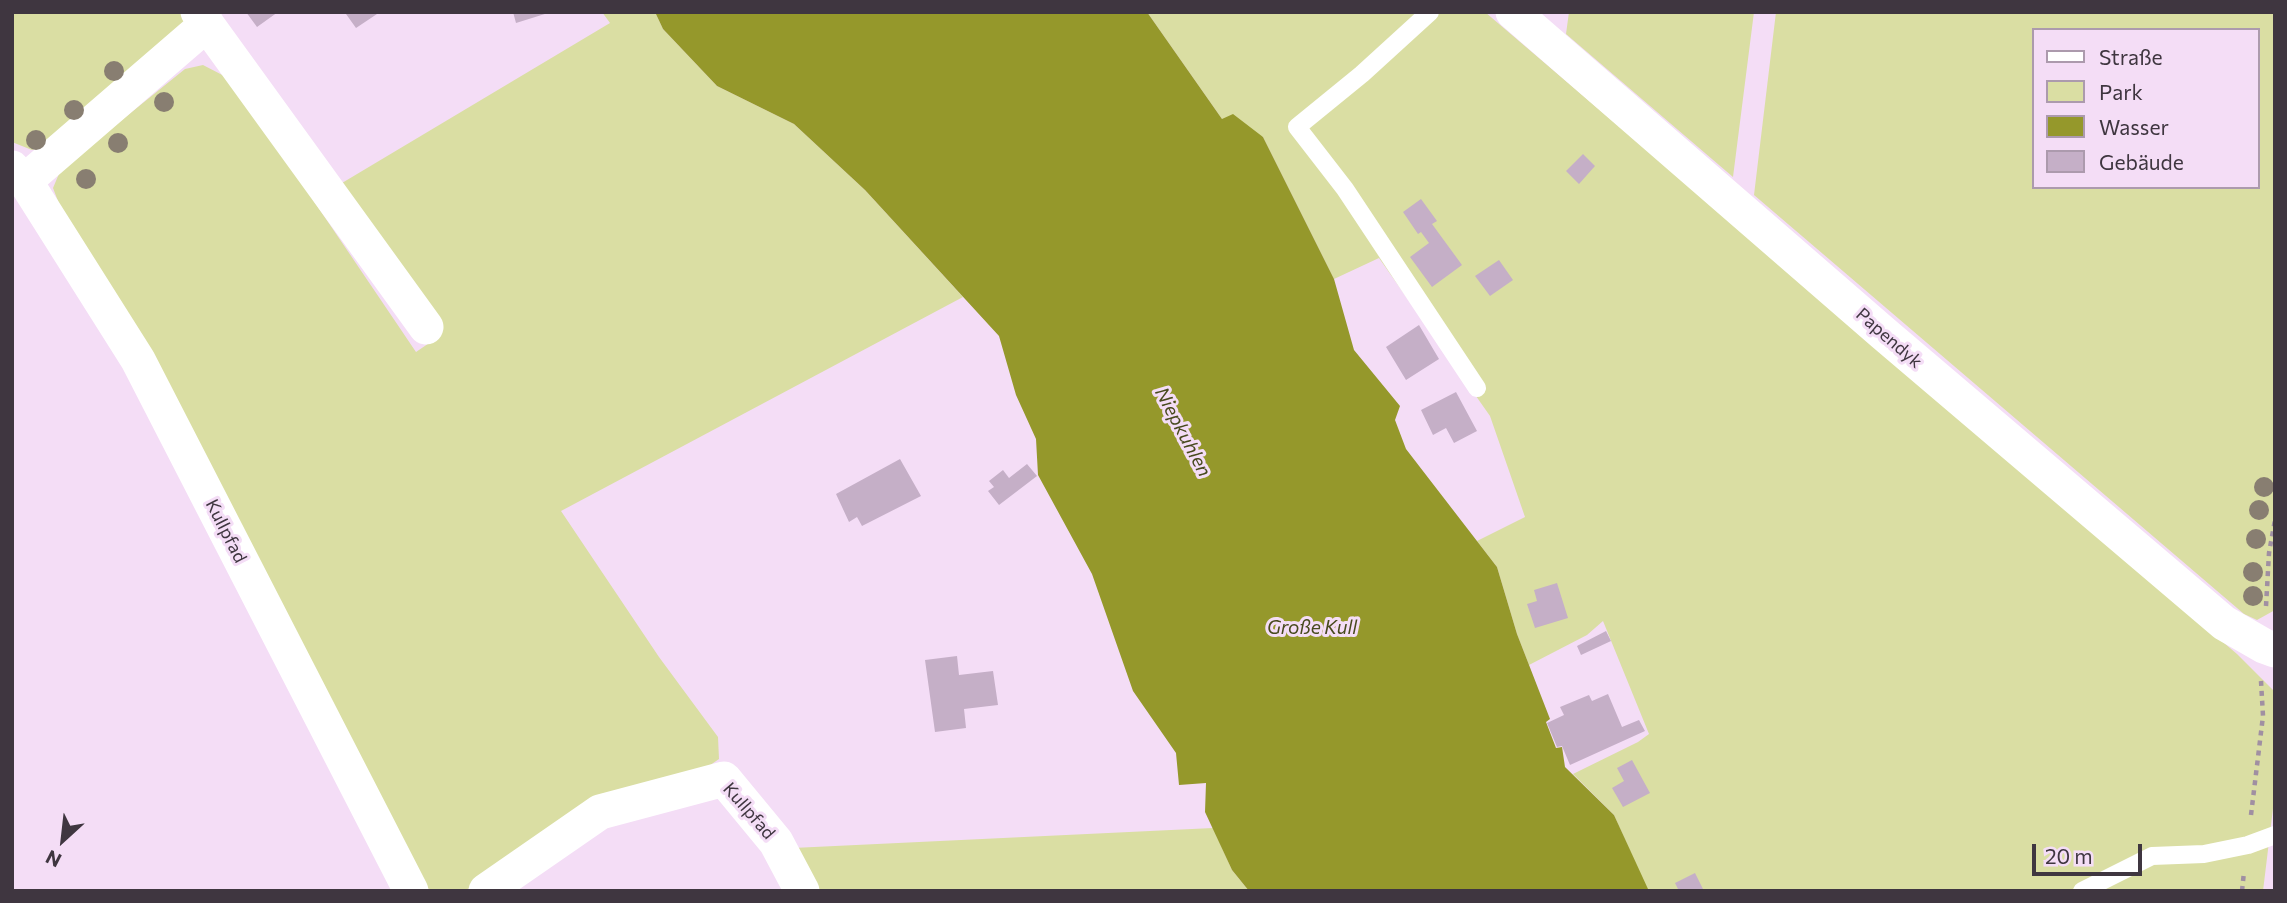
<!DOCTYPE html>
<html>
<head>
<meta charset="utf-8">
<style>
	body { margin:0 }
	#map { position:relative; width:2287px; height:903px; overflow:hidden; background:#f4ddf6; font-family:Commissioner,sans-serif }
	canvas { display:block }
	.frame { position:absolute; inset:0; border:14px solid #3f3640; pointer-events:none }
	.legend { position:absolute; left:2032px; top:28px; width:228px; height:161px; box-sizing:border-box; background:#f4ddf6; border:2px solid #ac9aad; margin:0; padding:9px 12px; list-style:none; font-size:21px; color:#3f3640 }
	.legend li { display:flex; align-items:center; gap:14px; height:35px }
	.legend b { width:35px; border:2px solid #ac9aad }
	.north { position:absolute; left:28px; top:805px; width:70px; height:70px; -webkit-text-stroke:5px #f4ddf6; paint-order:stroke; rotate:207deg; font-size:19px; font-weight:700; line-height:28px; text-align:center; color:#3f3640 }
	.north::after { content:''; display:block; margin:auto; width:24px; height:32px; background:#3f3640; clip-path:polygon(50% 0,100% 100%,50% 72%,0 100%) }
	.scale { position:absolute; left:2032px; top:844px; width:110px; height:32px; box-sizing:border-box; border:4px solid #3f3640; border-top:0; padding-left:9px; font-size:21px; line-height:24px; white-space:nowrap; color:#3f3640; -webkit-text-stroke:5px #f4ddf6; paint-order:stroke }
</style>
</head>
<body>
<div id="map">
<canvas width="2287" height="903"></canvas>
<div class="frame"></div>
<ul class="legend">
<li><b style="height:9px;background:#fff"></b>Straße</li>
<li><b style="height:19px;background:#dadea3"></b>Park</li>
<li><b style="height:19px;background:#95982b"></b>Wasser</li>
<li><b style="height:19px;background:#c5afc7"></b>Gebäude</li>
</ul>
<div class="north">N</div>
<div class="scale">20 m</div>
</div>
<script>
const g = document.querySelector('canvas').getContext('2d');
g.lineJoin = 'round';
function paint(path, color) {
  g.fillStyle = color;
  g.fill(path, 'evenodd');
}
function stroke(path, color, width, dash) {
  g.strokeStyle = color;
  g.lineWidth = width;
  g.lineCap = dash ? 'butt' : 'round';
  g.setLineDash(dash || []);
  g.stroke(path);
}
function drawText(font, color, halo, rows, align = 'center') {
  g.font = font + ' Commissioner,sans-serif';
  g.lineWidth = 6;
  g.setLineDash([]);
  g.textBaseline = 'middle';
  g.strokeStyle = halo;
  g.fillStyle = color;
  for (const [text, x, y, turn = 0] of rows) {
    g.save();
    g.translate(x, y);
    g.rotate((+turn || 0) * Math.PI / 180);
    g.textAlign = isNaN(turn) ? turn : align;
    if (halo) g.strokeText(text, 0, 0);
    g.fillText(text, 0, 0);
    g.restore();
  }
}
paint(new Path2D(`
	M12,12H184L193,23L57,142L32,150L12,142Z
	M602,12H655L663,29L717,86L794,124L865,190L963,297L561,511L659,657L718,737L719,759L706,768L473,887C456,894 434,893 418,884L61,209L53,188L61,169L185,69L203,65L232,80L416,352L441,335L342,183L610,23Z
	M1147,12H1485L2237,654L2275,692V792L2263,891H1643L1647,889L1614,815L1573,774L1638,742L1649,734L1603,621L1587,635L1529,665L1517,634L1497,567L1477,541L1525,517L1490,416L1379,258L1334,279L1263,137L1222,119Z
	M1569,12H1754L1733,177L1566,34Z
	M1776,12H2275V610L2257,620L2244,614L1754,195ZM2033,30H2257V187H2033Z
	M1213,828L1232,870L1249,891H815L793,848Z`), '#dadea3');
paint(new Path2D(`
	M655,12H1147L1222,119L1233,114L1263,137L1334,279L1354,350L1400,406L1395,420L1406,449L1497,567L1517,634L1550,719L1546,722L1556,748L1562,747L1565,767L1614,815L1648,889L1643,891H1249L1232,870L1205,812L1206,783L1179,785L1176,753L1133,691L1092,574L1038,475L1036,439L1016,395L999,336L865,190L794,124L717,86L663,29Z`), '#95982b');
paint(new Path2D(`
	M246,12H278L257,27Z
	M349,12H380L356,28L346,14Z
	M513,12H548V13L516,23Z
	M1583,154L1595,166L1579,184L1566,171Z
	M1421,199L1437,221L1432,224L1462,265L1432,287L1410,257L1429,243L1421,232L1418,234L1403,212Z
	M1499,260L1513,280L1490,296L1475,276Z
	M1419,325L1439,359L1406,380L1386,347Z
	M1456,392L1477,431L1454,443L1446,428L1433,435L1421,410Z
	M900,459L921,496L862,526L857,517L849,522L836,494Z
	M1027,464L1037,476L999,505L988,491L994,487L989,481L1003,470L1009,478Z
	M1557,583L1568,618L1535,628L1527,604L1537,601L1534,590Z
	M1606,631L1611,641L1581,655L1577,646Z
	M957,656L959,675L993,671L998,705L964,709L966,728L935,732L925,660Z
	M1608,694L1622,727L1639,720L1645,731L1570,765L1562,746L1557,747L1547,723L1564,715L1560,707L1589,695L1592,701Z
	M1632,760L1650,793L1623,807L1612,788L1624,781L1617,768Z
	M1695,873L1704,891H1679L1675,883Z`), '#c5afc7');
stroke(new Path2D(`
	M2266,606L2269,553L2275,520
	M2251,815L2263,716L2261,681
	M2242,891L2244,872`), '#a08fa2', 4.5, [5, 5]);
stroke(new Path2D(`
	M1430,12L1362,74L1297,127L1345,189L1477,388
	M2082,891L2152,856L2204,854L2248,845L2275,835`), '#fff', 18);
stroke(new Path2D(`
	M198,12L426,327
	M1513,12L1883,333L2224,623L2264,646L2275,650
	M12,168L25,181L138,360L411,891
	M25,181L207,24
	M486,891L600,812L724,779L776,842L802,891`), '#fff', 35);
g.fillStyle = '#887e71';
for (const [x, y] of [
	[114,71],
	[164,102],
	[74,110],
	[36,140],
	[118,143],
	[86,179],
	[2264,487],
	[2259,510],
	[2256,539],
	[2253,572],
	[2253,596]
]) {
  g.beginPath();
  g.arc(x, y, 10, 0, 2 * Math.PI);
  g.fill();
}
drawText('18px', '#3f3640', '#f4ddf6', [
	["Papendyk",1889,338,41],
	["Kullpfad",226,531,63],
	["Kullpfad",749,811,49]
]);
drawText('italic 19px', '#47491d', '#f4ddf6', [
	["Niepkuhlen",1183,432,62],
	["Große Kull",1312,628]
]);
</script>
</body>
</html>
